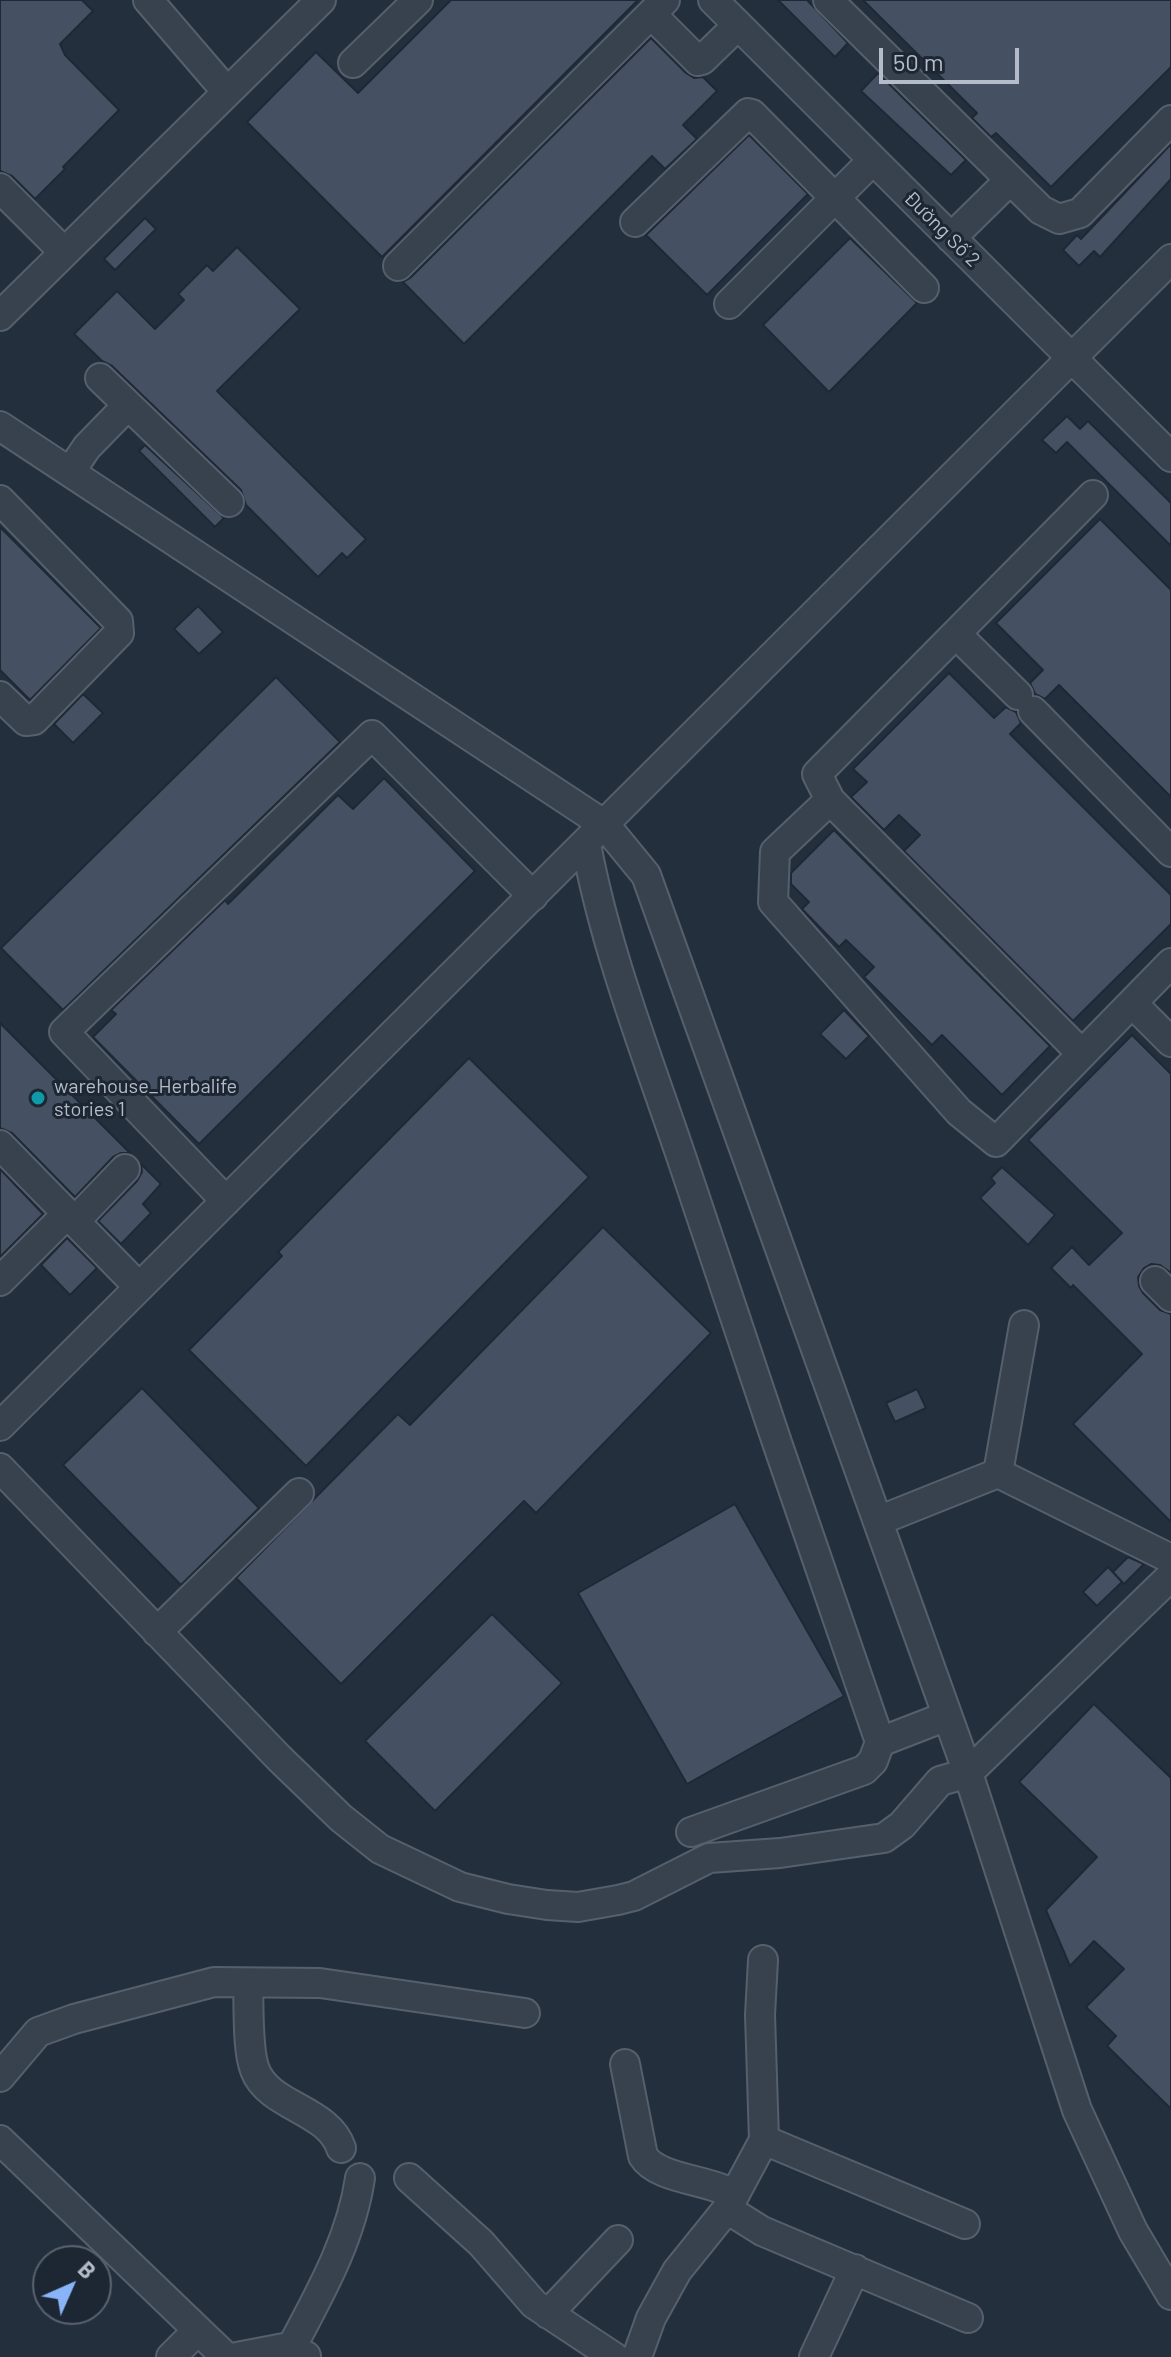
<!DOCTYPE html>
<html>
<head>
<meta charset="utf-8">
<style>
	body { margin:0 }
	#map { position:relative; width:1171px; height:2357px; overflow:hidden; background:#242f3e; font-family:Barlow,sans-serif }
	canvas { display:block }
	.north { position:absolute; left:32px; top:2245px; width:80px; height:80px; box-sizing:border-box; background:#1d2633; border:2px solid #59626f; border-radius:50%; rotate:45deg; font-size:22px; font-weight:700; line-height:32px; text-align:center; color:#b4bcc9 }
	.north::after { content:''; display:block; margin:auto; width:28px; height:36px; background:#8ab4f8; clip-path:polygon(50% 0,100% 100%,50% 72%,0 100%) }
	.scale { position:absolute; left:879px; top:48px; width:140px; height:36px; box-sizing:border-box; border:4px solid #b4bcc9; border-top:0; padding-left:10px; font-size:24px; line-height:28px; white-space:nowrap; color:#b4bcc9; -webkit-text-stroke:6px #1d2633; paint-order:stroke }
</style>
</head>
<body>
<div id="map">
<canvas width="1171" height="2357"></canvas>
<div class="north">B</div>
<div class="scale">50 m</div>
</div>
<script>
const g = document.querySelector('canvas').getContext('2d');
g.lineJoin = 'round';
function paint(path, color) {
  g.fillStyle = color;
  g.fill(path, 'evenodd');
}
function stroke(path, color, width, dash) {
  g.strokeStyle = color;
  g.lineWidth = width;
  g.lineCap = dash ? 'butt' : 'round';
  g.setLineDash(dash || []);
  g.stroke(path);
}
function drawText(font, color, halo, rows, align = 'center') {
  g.font = font + ' Barlow,sans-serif';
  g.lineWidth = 6;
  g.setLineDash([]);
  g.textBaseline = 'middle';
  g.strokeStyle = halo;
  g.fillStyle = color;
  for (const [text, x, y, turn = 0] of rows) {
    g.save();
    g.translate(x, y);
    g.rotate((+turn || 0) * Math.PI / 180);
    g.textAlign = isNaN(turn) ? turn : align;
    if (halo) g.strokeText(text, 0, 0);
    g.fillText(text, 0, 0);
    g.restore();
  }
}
const building = new Path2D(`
	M0,0H82L93,11L60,44L65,55L119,110L63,167L65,169L35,199L12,176L0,171Z
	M451,0H638L382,257L247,122L316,52L358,93Z
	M778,0H807L848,43L835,57Z
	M863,0H1171V67L1051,187L996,133L991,137L972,118L977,113Z
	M651,38L686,73L694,78L703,77L717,91L683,125L697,139L665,169L652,156L464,344L403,282L410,278Z
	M878,73L966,160L951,175L861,91Z
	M749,135L808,194L707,295L646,235Z
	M1171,144V179L1100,257L1094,251L1079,266L1063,250L1077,235L1081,239Z
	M145,218L156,229L115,270L104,259Z
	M850,238L917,303L829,392L763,325Z
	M237,247L300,309L217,391L366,539L347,558L342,553L318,577L246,505L241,490L112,366L102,361L74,334L117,291L155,329L184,300L178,294L207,265L213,271Z
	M1067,416L1080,429L1088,421L1171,503V546L1067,442L1056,453L1042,440Z
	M145,445L224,518L215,527L139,451Z
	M1100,519L1171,590V797L1059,685L1045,699L1035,694L1030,683L1043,670L996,623Z
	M0,527L101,628L30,700L0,670Z
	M198,606L223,632L199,654L174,629Z
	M949,673L994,718L1006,707L1016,712L1021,723L1010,734L1171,895V924L1073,1021L904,851L920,835L899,815L884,830L851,797L867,782L853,769Z
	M276,677L340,742L63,1010L1,948Z
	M83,694L103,713L73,743L54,724Z
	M384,778L475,871L199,1144L93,1037L116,1014L111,1010L225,900L228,904L338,795L353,809Z
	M834,830L1050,1046L1002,1095L942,1035L932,1045L864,977L874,967L846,940L839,947L802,909L809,902L791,884V873Z
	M844,1010L869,1036L846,1059L820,1034Z
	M0,1023L130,1153H121L113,1157L75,1197L12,1133L0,1128Z
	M1132,1035L1171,1074V1273L1160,1265L1151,1264L1144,1268L1138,1277L1139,1286L1143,1293L1160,1310L1171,1314V1522L1073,1424L1142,1354L1073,1285L1071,1288L1051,1268L1072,1247L1089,1265L1122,1233L1028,1140Z
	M469,1058L589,1177L306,1466L189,1350L282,1256L278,1252Z
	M141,1164L161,1184L143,1204L151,1213L121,1244L98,1221L137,1181L142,1172Z
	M1002,1167L1055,1215L1028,1245L980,1198L995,1183L991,1178Z
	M0,1169L43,1214L0,1257Z
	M603,1227L711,1333L536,1513L524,1501L341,1684L236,1578L398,1414L410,1425Z
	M67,1238L97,1268L70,1295L41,1265Z
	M142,1388L259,1508L181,1585L63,1465Z
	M917,1389L926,1408L895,1422L886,1403Z
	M735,1504L844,1696L687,1784L578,1593Z
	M1128,1557L1144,1564L1124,1584L1113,1572Z
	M1108,1567L1122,1582L1097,1606L1083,1592Z
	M492,1614L562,1683L435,1811L365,1741Z
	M1094,1704L1171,1778V2109L1107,2046L1116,2036L1086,2007L1124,1969L1094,1941L1070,1966L1046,1910L1097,1857L1019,1782Z`);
paint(building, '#455162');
stroke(building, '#1f2835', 2);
const minor = new Path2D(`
	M148,0L227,92
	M713,0L1171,457
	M828,0L1041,210L1059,219L1080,213L1171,120
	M651,14L698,61L702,60L738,25
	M353,63L418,0
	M0,188L64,252
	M635,222L748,113L752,114L924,288
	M951,238L1010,180
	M398,266L665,0
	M729,304L873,160
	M0,316L321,0
	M100,378L229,502
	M0,426L605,825L646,875L968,1773L1077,2110L1133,2231L1171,2295
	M70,472L87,447L128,405
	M1093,495L817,774L830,800L775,852L773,902L959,1112L996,1142L1171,963
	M0,500L118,621L119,633L34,720L26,721L0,696
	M956,634L1018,695
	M1033,711L1171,852
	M830,800L1082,1054
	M586,844C606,952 648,1058 683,1162C747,1356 813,1549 880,1742
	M1132,1003L1171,1042
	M0,1145L139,1287
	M226,1201L64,1032L372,735L533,896
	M75,1221L125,1169
	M0,1281L67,1214
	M1155,1281L1171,1297
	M0,1426L1171,259
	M0,1468L279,1758L341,1818L380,1849L460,1887L508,1899L547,1905L578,1907L618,1900L634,1896L709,1858L780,1853L884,1838L902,1825L940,1781L968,1773L1171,1576
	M998,1473L1171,1559
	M878,1521L998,1473L1024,1325
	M157,1632L299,1493
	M691,1832L864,1770L873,1761L880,1742L947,1716
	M248,1983C249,2005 247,2050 255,2070C269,2107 328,2109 341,2148
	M625,2064L643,2156C658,2180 710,2179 734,2195
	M0,2077L38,2032L74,2019L214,1982L320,1983L525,2013
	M0,2140L226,2357
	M764,2140L965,2224
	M409,2178L481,2243L534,2304L614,2357
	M727,2209L762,2231L968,2318
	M548,2314L618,2240
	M290,2350C319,2295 351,2240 360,2178
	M171,2357L197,2331
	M237,2357L284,2348L306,2356
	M637,2357L651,2318L677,2271L727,2209L764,2140L760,2015L763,1960
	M814,2357L855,2269`);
stroke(minor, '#565f6c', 32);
stroke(minor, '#38414e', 28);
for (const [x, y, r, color] of [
	[38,1098,8,"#0f9aa8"]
]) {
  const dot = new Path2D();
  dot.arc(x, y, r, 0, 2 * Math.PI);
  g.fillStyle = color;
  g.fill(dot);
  stroke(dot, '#1d2633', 3);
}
drawText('20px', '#b4bcc9', '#1d2633', [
	["Đường Số 2",942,229,45]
]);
drawText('20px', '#b4bcc9', '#1d2633', [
	["warehouse_Herbalife",54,1086],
	["stories 1",54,1109]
], 'left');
</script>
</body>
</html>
